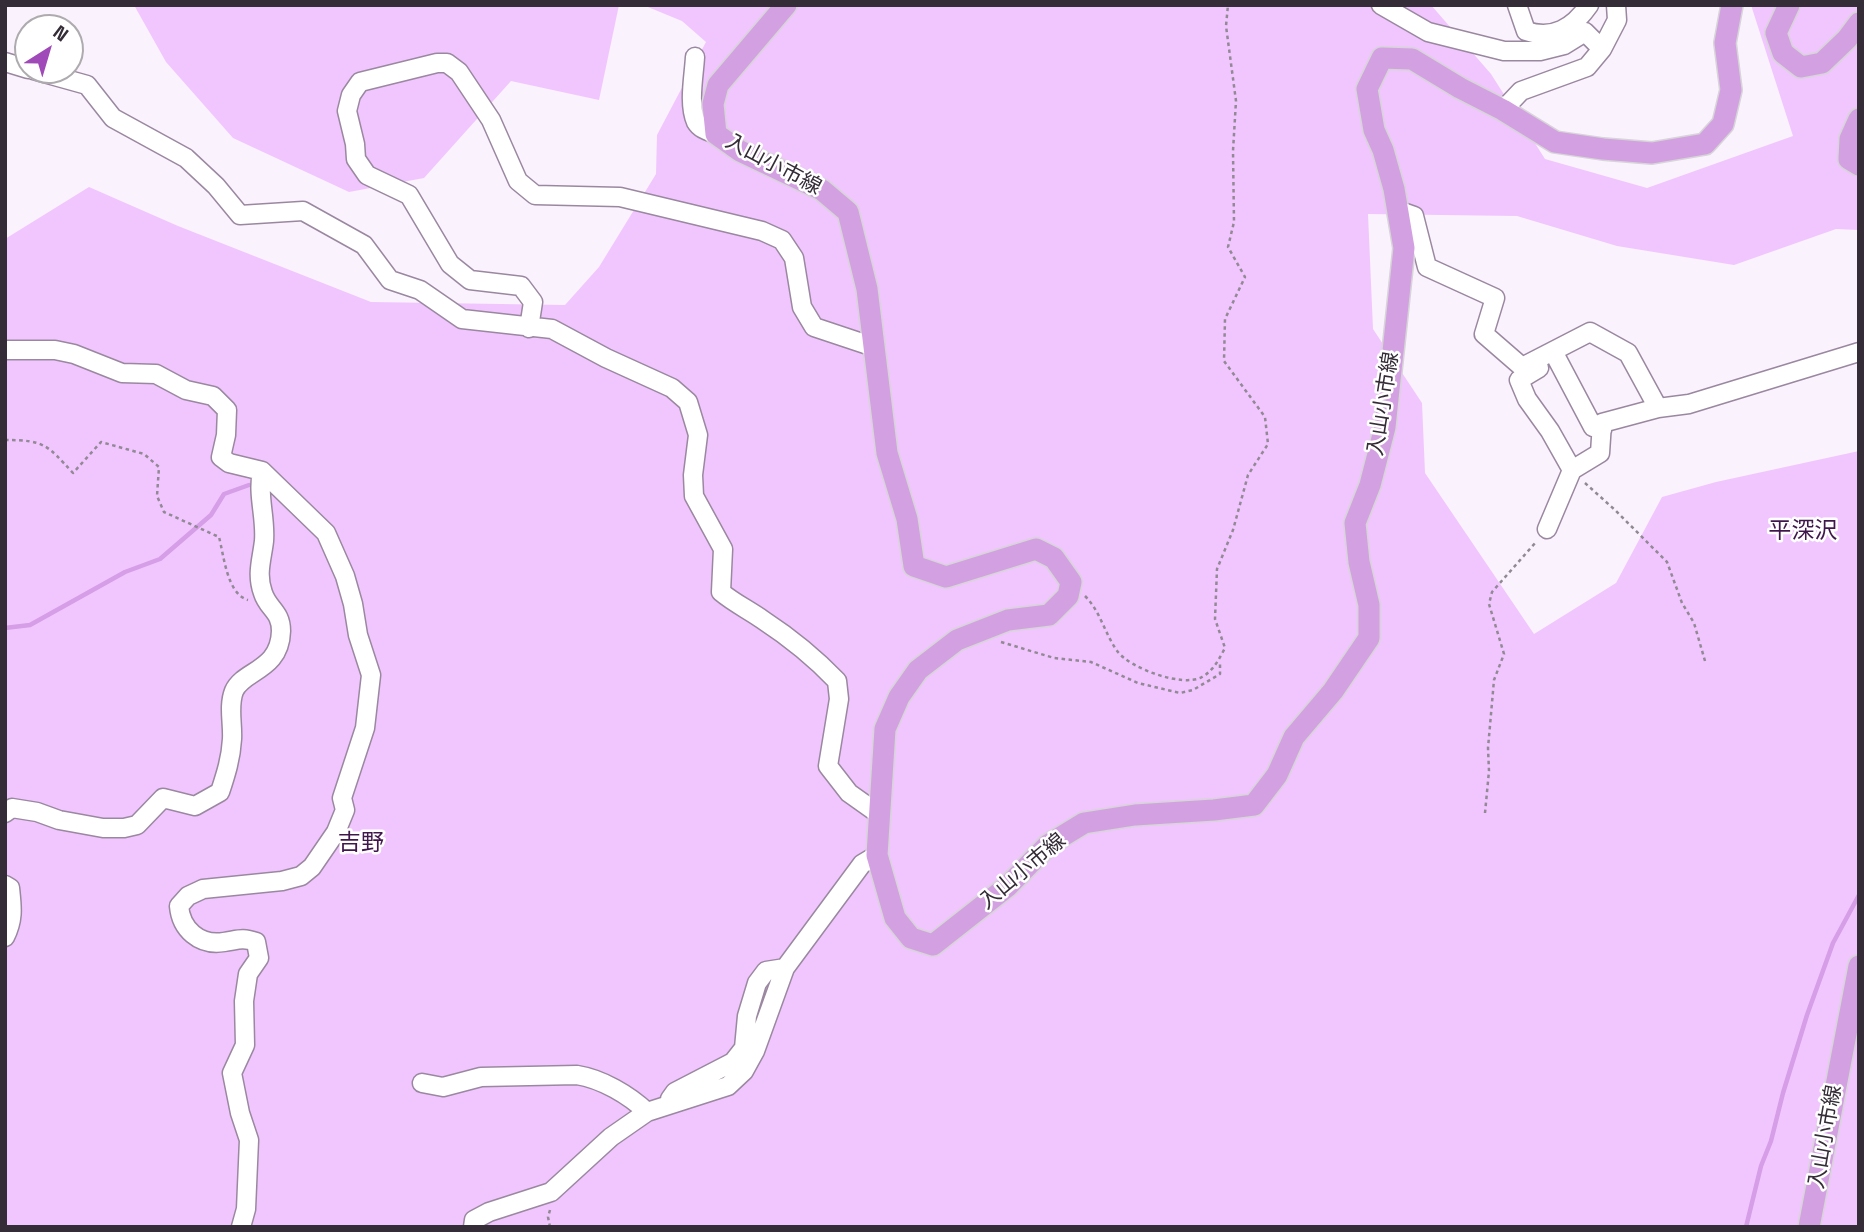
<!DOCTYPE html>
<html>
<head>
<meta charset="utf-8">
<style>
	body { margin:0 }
	#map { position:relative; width:1864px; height:1232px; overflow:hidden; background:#faf2fd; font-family:"Space Grotesk",sans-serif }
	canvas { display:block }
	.frame { position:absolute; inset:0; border:7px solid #342c37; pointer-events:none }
	.north { position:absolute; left:14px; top:14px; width:70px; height:70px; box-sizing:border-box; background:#fff; border:2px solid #aeabaf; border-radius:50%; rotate:37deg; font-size:19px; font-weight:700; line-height:28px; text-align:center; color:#342c37 }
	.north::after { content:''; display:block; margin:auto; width:24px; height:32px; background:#9f4ab8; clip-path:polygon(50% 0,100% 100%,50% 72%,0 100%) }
</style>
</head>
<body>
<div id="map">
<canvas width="1864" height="1232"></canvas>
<div class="frame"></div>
<div class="north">N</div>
</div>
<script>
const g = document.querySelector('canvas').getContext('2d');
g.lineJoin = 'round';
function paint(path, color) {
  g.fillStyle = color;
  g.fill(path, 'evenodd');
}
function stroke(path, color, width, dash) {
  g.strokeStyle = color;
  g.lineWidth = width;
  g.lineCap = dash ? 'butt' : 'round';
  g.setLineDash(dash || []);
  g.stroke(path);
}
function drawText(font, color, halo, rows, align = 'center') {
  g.font = font + ' "Space Grotesk","Noto Sans JP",sans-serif';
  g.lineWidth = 5;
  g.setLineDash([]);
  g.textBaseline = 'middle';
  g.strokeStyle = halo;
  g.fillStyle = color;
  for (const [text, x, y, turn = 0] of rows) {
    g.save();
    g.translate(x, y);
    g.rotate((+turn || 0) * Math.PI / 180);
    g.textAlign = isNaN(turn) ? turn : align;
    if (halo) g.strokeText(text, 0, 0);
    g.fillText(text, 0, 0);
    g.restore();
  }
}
paint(new Path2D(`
	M134,5H619L599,100L511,81L424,178L349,192L233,138L166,62Z
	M643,5H1431L1491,74L1545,159L1647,188L1793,136L1751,5H1859V230L1836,229L1734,265L1617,246L1517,216L1368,214L1373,329L1422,403L1425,473L1534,634L1616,583L1662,497L1716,482L1859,451V1227H5V239L89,187L178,226L371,302L565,305L599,267L656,174L657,135L706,42L682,21Z`), '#f1c6fe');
stroke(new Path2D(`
	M5,628L30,625L125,572L160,559L211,515L224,494L249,485
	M1746,1227L1761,1166L1771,1141L1783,1093L1807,1015L1833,943L1859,895`), '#d59ee7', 4.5);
const minor = new Path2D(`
	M1381,5L1428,32L1504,51H1540L1564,45L1585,32L1602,49
	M1517,5L1526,31C1553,40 1573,28 1589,5
	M695,57C694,76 688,104 696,122C700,129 708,131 716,134
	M5,62L28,69
	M33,70L87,85L113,118L186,158L216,186L240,215L303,211L364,245L390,280L420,290L462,319L552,329L606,358L672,388L688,402L698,435L693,475L694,496L723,549L721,592C734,603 749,610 763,620C789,637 815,658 837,681L839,699L828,766L849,793L880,815
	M1503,110L1521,91L1587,67L1602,49L1617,20L1616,5
	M1397,210L1414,216L1427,267L1495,298L1484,334L1522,367L1590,332L1628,353L1658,408L1689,404L1859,352
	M529,328L533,302L521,286L470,280L450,264L409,195L367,175L356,159L355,144L347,111L351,95L360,82L437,63H447L459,72L491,120L518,181L535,195L620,197L762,231L782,240L794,258L802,307L814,327L874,347
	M5,350H55L74,354L122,373L156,374L186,390L213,396L227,410L226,435L221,457L229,463L262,471L326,533L345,576L353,604L358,635L371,675L365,728L342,798L345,810L336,832L312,867L301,876L282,881L203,889L188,896L179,906C181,929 199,946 224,942C238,940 242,937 256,942L259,958L248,974L244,1001L245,1045L232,1073L240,1113L249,1140L246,1209L241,1227
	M1556,357L1593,427L1602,430
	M1539,368L1519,380L1527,399L1550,431L1572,470
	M1547,529L1572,470L1600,453L1602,423L1658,408
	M5,813L12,808L37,812L59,820L103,828H124L137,825L163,798L195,806L220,792C226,774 231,758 232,739C233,724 228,706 234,691C243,670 280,671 281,631C281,611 268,609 263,593C256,574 262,559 264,541C266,517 257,495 262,471
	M5,885L10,888C12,907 14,919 5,937
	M422,1083L443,1087L481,1077L577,1075C602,1079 629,1095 647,1112
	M670,1099L675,1092L733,1062L744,1048L747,1016L757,983L766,971L785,968
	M473,1227L474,1220L489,1212L551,1192L611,1137L647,1112L728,1086L744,1071L755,1051L785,968L862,864L877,855`);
const major = new Path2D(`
	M786,5L718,85L713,104L716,134L740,151L822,190L848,212L867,289L887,453L907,519L914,566L946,577L1036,549L1054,558L1071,582L1068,596L1049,615L1008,620L957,640L918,670L899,697L885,729L877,855L895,918L911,938L933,945L1008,886L1048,845L1084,823L1135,815L1214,810L1254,805L1277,775L1294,737L1333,691L1369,638V605L1359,562L1355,523L1370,485L1385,427L1404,248L1394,189L1383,150L1374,130L1367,89L1382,58L1412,59L1460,88L1503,110L1555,142L1603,149L1652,153L1705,144L1723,124L1731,90L1725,43L1732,5
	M1789,5L1776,33L1783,53L1801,67L1822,63L1847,39L1859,23
	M1859,119L1850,139L1849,159L1859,165
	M1809,1227L1859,966`);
stroke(minor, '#9a88a0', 21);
stroke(major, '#d6d5d7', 24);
stroke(new Path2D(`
	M5,440C45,440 47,445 73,473L101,442L144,454L159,467L157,496L164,512L219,537C224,556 227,594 248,600
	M1585,483L1615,510L1667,562L1682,603L1694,623L1705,661
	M1085,596C1101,612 1105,635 1118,652C1130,668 1183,688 1202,677C1214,670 1219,659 1225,648L1215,619L1217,569L1233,530L1248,475L1268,444L1265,417L1224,361L1225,319L1245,277L1228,247L1234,222L1233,151L1236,101L1226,26L1228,5
	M1001,642L1054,658L1091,662L1138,683L1180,693L1193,690L1220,674V661
	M1485,813L1489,771L1488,748L1494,680L1504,654L1489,604L1492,592L1536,542
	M550,1210L548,1217L550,1227`), '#918994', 2.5, [3.5, 3.5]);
stroke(minor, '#fff', 18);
stroke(major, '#d3a0e2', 21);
drawText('21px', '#342c37', '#fff', [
	["入山小市線",773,165,28],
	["入山小市線",1384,404,-81],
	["入山小市線",1023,872,-40],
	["入山小市線",1826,1137,-80]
]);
drawText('23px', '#40174c', '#fff', [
	["平深沢",1803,532],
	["吉野",361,844]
]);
</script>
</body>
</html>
